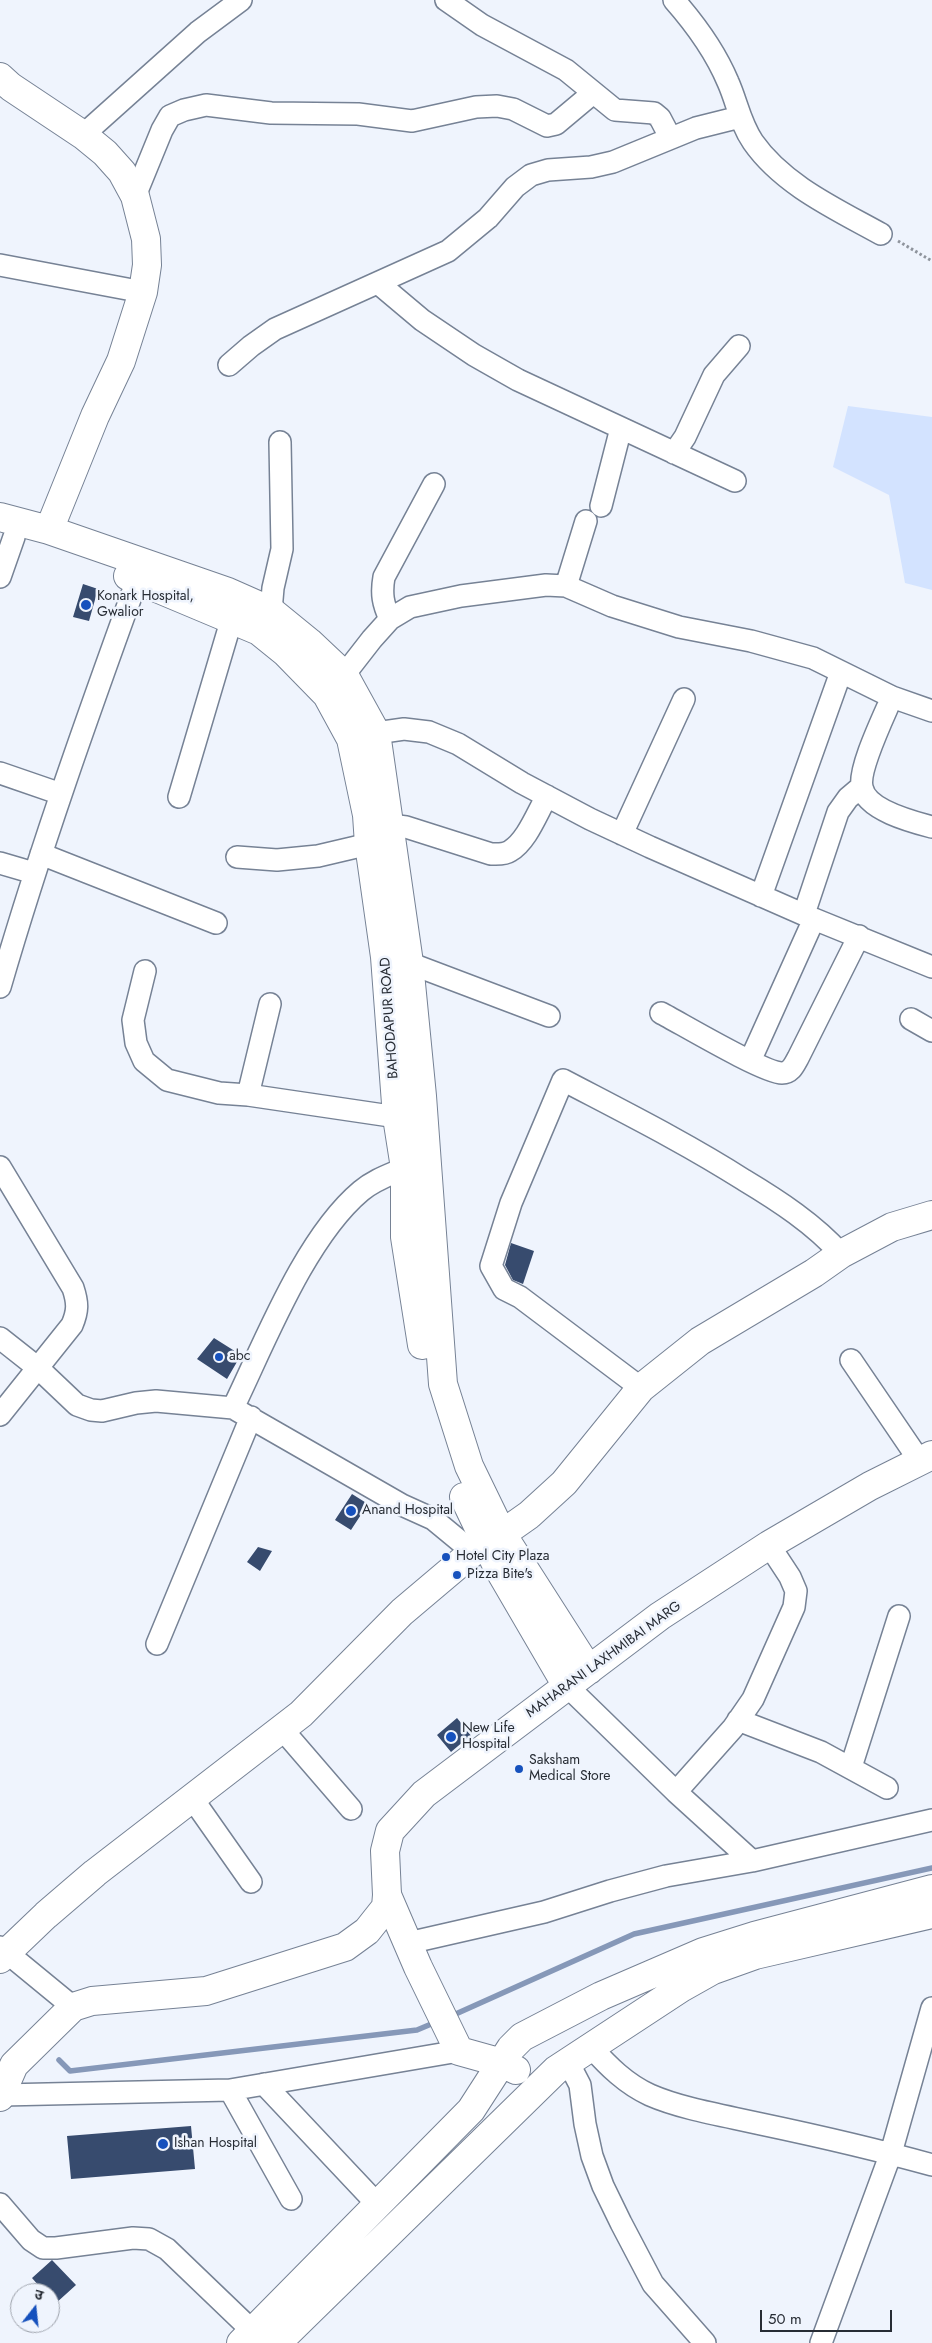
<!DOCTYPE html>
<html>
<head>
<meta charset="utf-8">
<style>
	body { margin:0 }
	#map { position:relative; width:932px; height:2343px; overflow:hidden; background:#eff4fd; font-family:Jost,"Noto Sans Devanagari",sans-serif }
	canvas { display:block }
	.north { position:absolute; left:10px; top:2283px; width:50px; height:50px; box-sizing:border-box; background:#eff4fd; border:1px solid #9fa4ad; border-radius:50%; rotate:16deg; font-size:14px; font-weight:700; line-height:20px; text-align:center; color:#272c34 }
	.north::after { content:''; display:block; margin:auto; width:18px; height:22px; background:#1651bd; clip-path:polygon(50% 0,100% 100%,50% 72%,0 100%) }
	.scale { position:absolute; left:760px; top:2310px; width:132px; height:22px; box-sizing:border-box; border:2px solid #272c34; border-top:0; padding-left:6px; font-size:15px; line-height:18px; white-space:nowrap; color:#272c34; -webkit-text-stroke:4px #eff4fd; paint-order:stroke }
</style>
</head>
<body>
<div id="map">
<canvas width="932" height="2343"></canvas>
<div class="north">उ</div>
<div class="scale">50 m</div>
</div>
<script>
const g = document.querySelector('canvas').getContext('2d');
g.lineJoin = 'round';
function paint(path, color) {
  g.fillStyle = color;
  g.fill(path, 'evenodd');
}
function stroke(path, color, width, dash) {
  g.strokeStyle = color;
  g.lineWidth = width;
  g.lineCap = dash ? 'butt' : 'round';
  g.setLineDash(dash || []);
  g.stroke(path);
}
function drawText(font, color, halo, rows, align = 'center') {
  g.font = font + ' Jost,sans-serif';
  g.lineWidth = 5;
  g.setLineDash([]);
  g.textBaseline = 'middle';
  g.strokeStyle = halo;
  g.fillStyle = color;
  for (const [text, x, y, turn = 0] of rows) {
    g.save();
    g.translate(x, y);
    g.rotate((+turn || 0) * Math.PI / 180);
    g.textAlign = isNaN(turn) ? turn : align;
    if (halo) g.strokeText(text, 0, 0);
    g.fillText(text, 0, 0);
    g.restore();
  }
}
paint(new Path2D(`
	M848,406L932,417V590L905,583L889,495L833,467Z`), '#d3e3ff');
stroke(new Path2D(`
	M449,2017L634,1934L932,1868
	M59,2060L70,2071L417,2030L436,2022`), '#8698b8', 5.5);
paint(new Path2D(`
	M83,584L98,589L89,621L73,617Z
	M511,1243L534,1251L523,1284L513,1280L505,1265Z
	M214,1338L241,1355L227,1379L197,1359Z
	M352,1494L368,1504L351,1530L335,1520Z
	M258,1547L272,1551L260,1571L247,1562Z
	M457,1718L471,1735L451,1752L437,1735Z
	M191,2126L195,2169L71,2179L67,2136Z
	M52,2260L76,2285L55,2304L50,2298V2293H45L32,2278Z`), '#374b6e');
const street = new Path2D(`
	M446,0L482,25L566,70L615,110L654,113L660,118L670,137
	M674,0C696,25 715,51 728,82C737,102 740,123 753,142C783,185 836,209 881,234
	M83,135L198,32L241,0
	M135,196L162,130L170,116L184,110L206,105L271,113L358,114L412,121L476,107L497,106L513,109L547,126L556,124L593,93
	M0,265L143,292
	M378,283L422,320L474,355L518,380L735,481
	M229,365L251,346L275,329L448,251L488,218L515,187L531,175L548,170L591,167L613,162L696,128L740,117
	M674,453L685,437L714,375L739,346
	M601,506L621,428
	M0,577L14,537
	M566,586L586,521
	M271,611L273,588L282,549L280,442
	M390,619C383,604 381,594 384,577L434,484
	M344,675L372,639L390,619L410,607L461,596L546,585L566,586L612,606L679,627L751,641L813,658L892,697L932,711
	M892,697C884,716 858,769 862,787C866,810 913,822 932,827
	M376,733L404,729L429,732L458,744L522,783L590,819L650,847L814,919L932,967
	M0,773L61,794
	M179,797L232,618
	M390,825L406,827L491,854C497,854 504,855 510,851C527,841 537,813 547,796
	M622,834L684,699
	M41,854L216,923
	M237,857L277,860L318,856L369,844
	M0,863L34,873
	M761,896L841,672
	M804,914L838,812L848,798L861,787
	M409,963L549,1016
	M145,971L133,1020L136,1043L144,1061L167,1080L219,1093L248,1095L397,1117
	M0,987C40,849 88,715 137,580
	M661,1013C682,1024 764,1073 782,1073C791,1073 794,1065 798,1058L859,936
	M911,1019L932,1031
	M750,1061L814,919
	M248,1095L270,1004
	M0,1167L73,1288C78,1303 78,1311 72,1325L0,1415
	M0,1338L38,1368L77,1405L91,1410L102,1411L136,1403L156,1401L233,1408L402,1505L433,1519L473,1552
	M851,1360L919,1460
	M641,1388L520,1297L504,1289L491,1266L511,1203L563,1080C624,1112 686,1143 744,1180C779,1201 814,1224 841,1254
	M233,1408C265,1342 305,1238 361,1191C374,1180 389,1175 405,1168
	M157,1644L251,1417
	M567,1686L676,1792L752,1861
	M738,1720L821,1752L887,1788
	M282,1729L351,1809
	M851,1767L899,1616
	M676,1792L733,1728L753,1699L794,1607L796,1591L790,1577L769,1545
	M192,1798L251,1882
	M408,1943L544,1912L610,1891L666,1876L752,1861L932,1820
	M0,1947L73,2007
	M591,2047C608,2066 626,2084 650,2095C682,2109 726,2116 761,2124C818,2136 875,2149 932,2165
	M568,2062L580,2085L585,2124L592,2156L603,2186L621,2223L653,2284L705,2343
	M264,2084L378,2205
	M230,2090L291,2199
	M2,2095L230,2090L459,2051
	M0,2204L31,2240L43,2248H56L133,2238L149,2239L167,2249L265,2343
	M821,2343L891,2153L932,2008`);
const secondary = new Path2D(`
	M0,77L11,87L83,135L105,153L122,172L135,196L146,239L147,265L143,292L121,361L95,416L49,530
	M0,517L49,530L228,592L271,611L309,642L344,675L376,733L409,963L422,1096L443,1384L469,1466L502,1534L589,1670
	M128,576L259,631L285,652L327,695L351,739L367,815L369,844L385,957L397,1117L405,1168V1237L422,1345
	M464,1497L497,1566L567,1686
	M502,1534L529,1515L564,1483L641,1388L700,1341L814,1273L841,1254L892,1227L932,1215
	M0,1959L46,1915L95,1873L301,1714L402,1612L473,1552L485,1544
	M0,2097L14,2065L73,2007L92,2001L206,1991L345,1947L367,1931L386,1907L387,1895L385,1851L390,1831L424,1794L660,1616L769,1545L870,1486L932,1455`);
const primary = new Path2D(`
	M387,1895L418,1967L459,2051L502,2063L516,2070
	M241,2343L471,2110L511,2048L522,2037L601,1996L703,1952L754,1936L932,1889
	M277,2343L556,2070L681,1988L713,1970L755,1955L932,1914`);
stroke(street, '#768295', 24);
stroke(secondary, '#768295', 30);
stroke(primary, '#768295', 30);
stroke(new Path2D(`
	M898,241L932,261`), '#8f949d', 3, [2.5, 2.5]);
stroke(street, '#fff', 21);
stroke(secondary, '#fff', 28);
stroke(primary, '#fff', 28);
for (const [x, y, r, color] of [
	[86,605,6,"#1651bd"],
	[219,1357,5,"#1651bd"],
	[351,1511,6,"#1651bd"],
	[446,1557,5,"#1651bd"],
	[457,1575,5,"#1651bd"],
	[451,1737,6,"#1651bd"],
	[519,1769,5,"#1651bd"],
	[163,2144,6,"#1651bd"]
]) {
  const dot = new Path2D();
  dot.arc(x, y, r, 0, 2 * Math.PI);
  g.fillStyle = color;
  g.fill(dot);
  stroke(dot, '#eff4fd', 2);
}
drawText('14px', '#272c34', '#eff4fd', [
	["Konark Hospital,",97,597],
	["Gwalior",97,613],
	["abc",229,1357],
	["Anand Hospital",362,1511],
	["Hotel City Plaza",456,1557],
	["Pizza Bite's",467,1575],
	["New Life",462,1729],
	["Hospital",462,1745],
	["Saksham",529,1761],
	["Medical Store",529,1777],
	["Ishan Hospital",174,2144]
], 'left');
drawText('14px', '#272c34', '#eff4fd', [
	["BAHODAPUR ROAD",390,1018,-94],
	["MAHARANI LAXHMIBAI MARG",604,1660,-36]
]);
</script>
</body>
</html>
